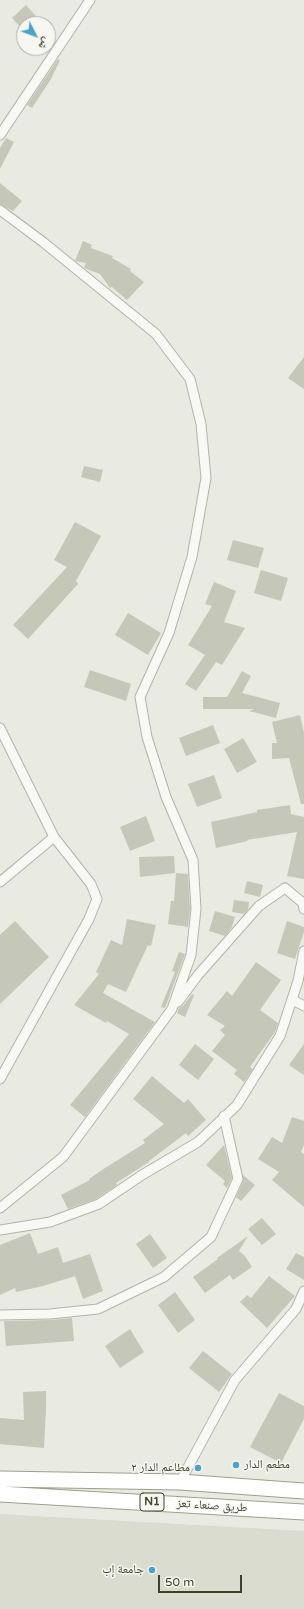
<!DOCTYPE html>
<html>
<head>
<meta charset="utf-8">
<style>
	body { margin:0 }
	#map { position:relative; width:304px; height:1609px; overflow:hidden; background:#e9eae2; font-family:"Varela Round","Noto Naskh Arabic",sans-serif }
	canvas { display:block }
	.north { position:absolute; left:16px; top:16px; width:40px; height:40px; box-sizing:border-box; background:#f7f7f2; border:1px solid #adaea2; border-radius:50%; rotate:132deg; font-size:11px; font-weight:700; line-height:16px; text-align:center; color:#3f412b }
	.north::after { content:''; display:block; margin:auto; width:14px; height:18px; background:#4ca2ca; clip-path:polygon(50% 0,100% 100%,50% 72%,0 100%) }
	.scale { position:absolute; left:158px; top:1575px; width:84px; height:18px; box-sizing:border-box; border:2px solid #3f412b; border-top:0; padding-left:5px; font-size:12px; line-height:14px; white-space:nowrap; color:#3f412b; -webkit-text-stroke:3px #f7f7f2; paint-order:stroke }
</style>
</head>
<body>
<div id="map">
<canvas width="304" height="1609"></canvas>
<div class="north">ش</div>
<div class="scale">50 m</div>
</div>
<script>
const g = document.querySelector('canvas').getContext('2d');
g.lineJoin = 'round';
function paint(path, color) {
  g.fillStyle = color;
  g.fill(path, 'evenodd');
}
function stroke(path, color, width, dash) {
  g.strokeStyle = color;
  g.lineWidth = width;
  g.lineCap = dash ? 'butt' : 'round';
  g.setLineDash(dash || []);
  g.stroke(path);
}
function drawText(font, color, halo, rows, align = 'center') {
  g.font = font + ' "Varela Round","Noto Naskh Arabic",sans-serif';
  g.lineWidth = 3;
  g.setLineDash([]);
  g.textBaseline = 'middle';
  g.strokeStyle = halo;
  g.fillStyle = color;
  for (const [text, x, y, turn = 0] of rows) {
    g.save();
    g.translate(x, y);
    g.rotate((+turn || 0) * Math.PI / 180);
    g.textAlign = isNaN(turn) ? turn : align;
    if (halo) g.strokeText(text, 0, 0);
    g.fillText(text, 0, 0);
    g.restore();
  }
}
paint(new Path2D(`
	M0,1514L304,1531V1609H0Z`), '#dbdcd0');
paint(new Path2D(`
	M26,5L43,24H24V31L12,18Z
	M58,59L60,60L51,79L32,108L27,105Z
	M6,138L14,142L0,169V148Z
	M0,183L22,201L13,211L0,204Z
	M83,241L92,245L91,248L113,256L112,258L131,269L130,271L144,282L127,300L112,287L110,288L100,274L84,268L86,263L75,261Z
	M304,357V389L288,378Z
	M84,466L103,470L100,482L81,477Z
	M75,522L101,536L76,581L78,584L28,639L13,625L67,567L54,560Z
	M233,540L264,548L258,568L227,560Z
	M261,570L288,578L281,601L254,593Z
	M214,582L236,591L224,622L245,628L222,665L216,662L196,691L185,684L205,655L188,645L212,606L205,604Z
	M128,613L161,633L148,655L115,635Z
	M90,670L131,684L126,701L84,687Z
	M242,671L251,676L242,693L280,703L276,718L249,711L254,709H203V697H227Z
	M300,715L304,733V804H301L289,758L272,759V743H277L272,722Z
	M213,725L220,743L186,756L179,738Z
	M243,738L257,762L237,773L224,749Z
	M214,775L222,798L197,807L188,784Z
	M290,805L291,814L304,817V879L287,876L297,832L247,840L248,841L216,848L211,822L257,812V810Z
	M146,816L155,841L130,851L120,827Z
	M174,856L175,873L140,877L139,857Z
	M176,873L188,874L190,909L188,927L168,924L171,901H174Z
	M247,881L263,885L260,897L244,893Z
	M234,900L249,902L248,910L244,914L232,912Z
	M215,911L235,917L232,927L225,936L209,931Z
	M127,919L156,925L151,946L148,945L126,992L108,984L103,993L155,1022L85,1117L70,1105L129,1034L107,1021L106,1023L74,1005L99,974L96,972L111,940L122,945Z
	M15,921L49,957L0,1004V935Z
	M287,921L304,927V932L295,959L277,953Z
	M179,952L185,954L165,1008L161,1007L175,972L172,971Z
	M256,962L281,980L260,1010L278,1023L275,1032L250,1067L253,1069L244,1082L234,1074L237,1070L212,1051L225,1035L220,1030L225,1026L207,1015L227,991L232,996Z
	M192,994L194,995L185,1017L177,1013L179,1008L183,1006Z
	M195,1044L214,1059L198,1080L179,1065Z
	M304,1044V1075L289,1065Z
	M152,1076L184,1103L188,1099L206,1120L188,1136L186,1133L149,1161V1162L116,1183L117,1185L96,1199L68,1209L61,1195L90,1180L89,1179L105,1168L145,1143L143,1140L164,1124L133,1099Z
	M292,1117L304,1121V1145L301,1152L304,1154V1207L272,1180L279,1172L258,1159L272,1137L282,1143Z
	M224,1145L232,1178L227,1188L223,1184L225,1181L206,1165Z
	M243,1175L255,1185L241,1201L236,1197L243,1182Z
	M262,1218L276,1234L262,1245L248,1229Z
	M30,1233L38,1254L58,1247L63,1263L90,1254L103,1291L83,1299L75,1276L43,1286L16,1292L15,1288L0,1295V1245Z
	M150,1234L167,1258L153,1268L136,1244Z
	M248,1236L239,1251L245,1256L252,1267L233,1280L230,1275L205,1293L193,1277L218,1259L217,1258Z
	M296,1253L304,1257V1280L286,1269Z
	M269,1276L295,1296L267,1328L240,1302L247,1295L251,1298Z
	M175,1292L195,1320L178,1333L158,1305Z
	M72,1318L74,1341L6,1346L4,1321L50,1320Z
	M130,1329L144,1352L120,1368L105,1346Z
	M203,1351L232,1374L219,1392L189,1368Z
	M46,1391V1411L44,1448L0,1444V1418L24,1420L23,1392Z
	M279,1393L304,1406V1419L281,1463L250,1447Z`), '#c5c7b9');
const minor = new Path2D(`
	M0,135L90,0
	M0,210L43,242L156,334L190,379L201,424L206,478L192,557L169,633L140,697L147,737L166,797L193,860L196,909L191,955L172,1009L63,1157L0,1208
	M0,728L54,837L91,884L97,899L89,919L0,1079
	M0,882L54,837
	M293,1000L304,1006
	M178,1002L198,975L259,906L285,888L303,903L304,909
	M0,1230L50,1222L99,1204L142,1175L198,1142L237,1105L280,1036L298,981L304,951
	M0,1315L50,1314L98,1309L164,1277L211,1237L238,1179L224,1116
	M180,1482L235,1380L296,1309L304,1291`);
const trunk = new Path2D(`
	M0,1479L180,1482L304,1491
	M0,1494L304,1512`);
stroke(minor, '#b3b4a7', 11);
stroke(trunk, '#9fa08a', 17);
stroke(minor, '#f8f8f5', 9);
stroke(trunk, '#fff', 15);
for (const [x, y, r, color] of [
	[236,1465,4,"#4ca2ca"],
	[198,1468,4,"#4ca2ca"],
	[152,1570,4,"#4ca2ca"]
]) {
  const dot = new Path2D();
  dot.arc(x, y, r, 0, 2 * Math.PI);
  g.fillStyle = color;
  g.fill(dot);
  stroke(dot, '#f7f7f2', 1.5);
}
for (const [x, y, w] of [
	[152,1502,24]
]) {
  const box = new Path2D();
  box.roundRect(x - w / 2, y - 9, w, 18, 3);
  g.fillStyle = '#f7f7f2';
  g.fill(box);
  stroke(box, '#3f412b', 1);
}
drawText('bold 11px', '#3f412b', null, [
	["N1",152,1502]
]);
drawText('12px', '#3f412b', '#f7f7f2', [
	["مطعم الدار",244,1465,"left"],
	["مطاعم الدار ٢",190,1468],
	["جامعة إب",144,1570]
], 'right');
drawText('12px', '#3f412b', '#f7f7f2', [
	["طريق صنعاء تعز",212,1506,4]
]);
</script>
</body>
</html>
